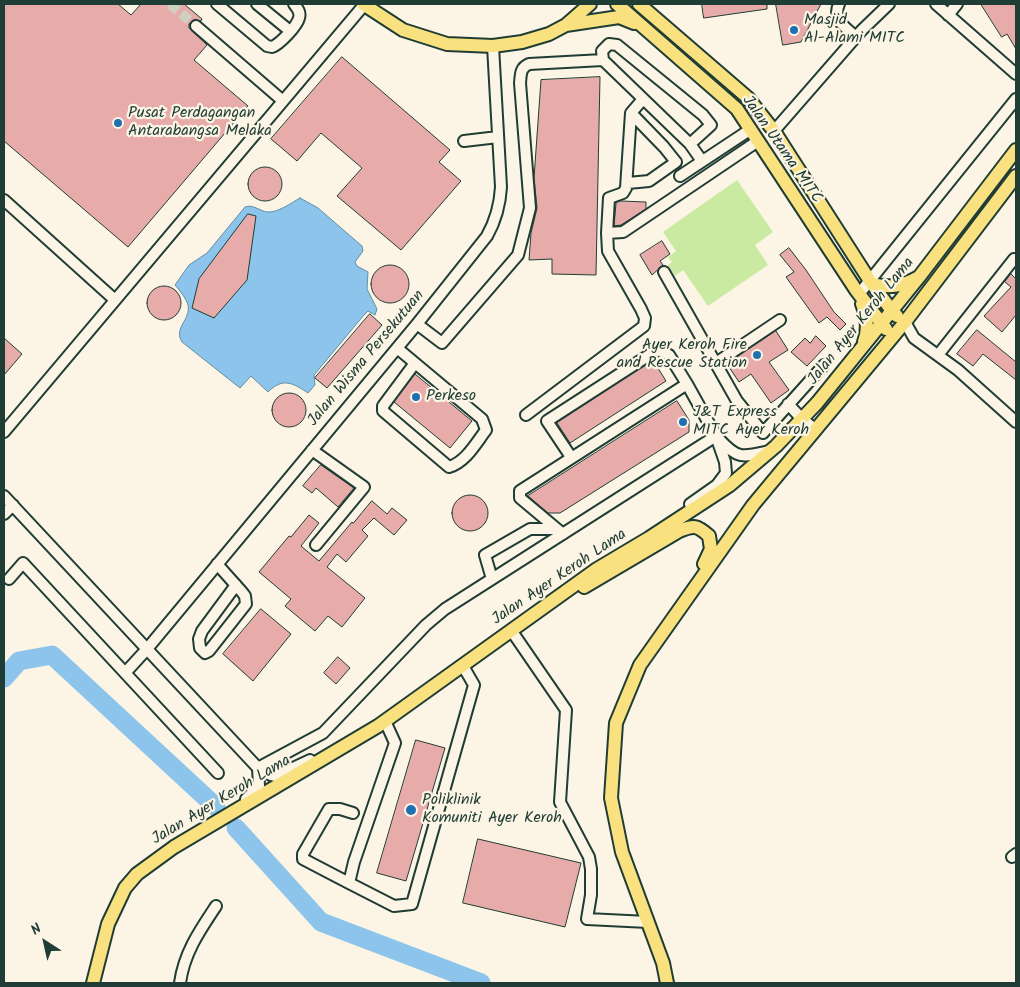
<!DOCTYPE html>
<html>
<head>
<meta charset="utf-8">
<style>
	body { margin:0 }
	#map { position:relative; width:1020px; height:987px; overflow:hidden; background:#fcf5e5; font-family:Kalam,sans-serif }
	canvas { display:block }
	.frame { position:absolute; inset:0; border:5px solid #1f3d34; pointer-events:none }
	.north { position:absolute; left:20px; top:917px; width:50px; height:50px; -webkit-text-stroke:4px #fcf5e5; paint-order:stroke; rotate:325deg; font-size:14px; font-weight:700; line-height:20px; text-align:center; color:#1f3d34 }
	.north::after { content:''; display:block; margin:auto; width:18px; height:22px; background:#1f3d34; clip-path:polygon(50% 0,100% 100%,50% 72%,0 100%) }
</style>
</head>
<body>
<div id="map">
<canvas width="1020" height="987"></canvas>
<div class="frame"></div>
<div class="north">N</div>
</div>
<script>
const g = document.querySelector('canvas').getContext('2d');
g.lineJoin = 'round';
function paint(path, color) {
  g.fillStyle = color;
  g.fill(path, 'evenodd');
}
function stroke(path, color, width, dash) {
  g.strokeStyle = color;
  g.lineWidth = width;
  g.lineCap = dash ? 'butt' : 'round';
  g.setLineDash(dash || []);
  g.stroke(path);
}
function drawText(font, color, halo, rows, align = 'center') {
  g.font = font + ' Kalam,sans-serif';
  g.lineWidth = 4.5;
  g.setLineDash([]);
  g.textBaseline = 'middle';
  g.strokeStyle = halo;
  g.fillStyle = color;
  for (const [text, x, y, turn = 0] of rows) {
    g.save();
    g.translate(x, y);
    g.rotate((+turn || 0) * Math.PI / 180);
    g.textAlign = isNaN(turn) ? turn : align;
    if (halo) g.strokeText(text, 0, 0);
    g.fillText(text, 0, 0);
    g.restore();
  }
}
paint(new Path2D(`
	M737,180L773,232L755,245L768,265L708,306L683,270L675,276L668,265L672,262L668,257L676,251L663,232Z`), '#cbeaa1');
const water = new Path2D(`
	M300,198L318,208L362,246L363,251L355,262L357,266L368,272L367,289L377,309L375,315L368,311L364,315L314,375L315,385L308,393C293,383 283,377 268,392L251,376L240,388L182,342C173,328 191,320 188,305C186,298 180,291 175,285L189,265L207,253L245,207C253,204 260,211 267,212C278,213 291,203 300,198Z`);
paint(water, '#8cc4eb');
stroke(water, '#608ea2', 1);
stroke(new Path2D(`
	M4,678L19,661L52,655L216,807
	M236,828L321,922L481,983`), '#8cc4eb', 19);
const building = new Path2D(`
	M4,4H118L131,15L141,4H184L202,19L201,21L193,20L189,24V28L207,45L194,60L248,106L128,247L4,141Z
	M702,4H767V9L704,18Z
	M776,4H821L801,42L783,45Z
	M981,4H1016V49L1007,34L1002,37Z
	M342,57L450,150L439,162L461,181L401,250L337,196L362,168L321,133L297,161L271,139Z
	M600,77L596,275L552,274V259L529,260L531,233L537,208L534,178L541,80Z
	M248 184a17 17 0 1 1 34 0a17 17 0 1 1-34 0Z
	M621,201L646,202V209L621,225L614,226L616,203Z
	M248,214L256,216L247,280L214,318L192,308L199,279Z
	M662,241L670,254L660,261L663,265L652,275L640,255Z
	M789,248L806,270L834,312L846,324L840,330L827,317L819,323L786,277L794,272L780,255Z
	M371 284a19 19 0 1 1 38 0a19 19 0 1 1-38 0Z
	M1011,274L1016,279V315L1002,332L984,316L1011,287L1005,282Z
	M147 303a17 17 0 1 1 34 0a17 17 0 1 1-34 0Z
	M370,314L382,325L327,388L315,378Z
	M977,330L1016,362V380L983,354L973,366L957,354Z
	M776,331L788,350L769,362L789,390L771,403L751,374L739,382L727,364Z
	M816,336L826,346L807,366L791,352L805,338L810,343Z
	M4,338L22,354L4,375Z
	M653,360L666,381L570,443L557,423Z
	M415,374L472,421L450,448L394,402Z
	M272 410a17 17 0 1 1 34 0a17 17 0 1 1-34 0Z
	M677,401L689,420V432L560,513H548L528,496Z
	M321,465L354,488L338,507L316,488L312,493L303,486Z
	M452 513a18 18 0 1 1 36 0a18 18 0 1 1-36 0Z
	M372,501L387,514L392,508L407,520L394,535L374,518L362,530L368,536L346,562L337,554L327,567L365,598L342,627L328,616L315,631L285,606L291,599L259,572L289,536L291,537L309,515L319,523L301,546L319,561L352,522L353,523Z
	M261,609L291,634L253,681L223,654Z
	M338,657L350,668L336,684L324,673Z
	M416,740L445,748L406,881L377,873Z
	M478,839L581,863L565,927L463,903Z`);
paint(building, '#e7acaa');
stroke(building, '#1f3d34', 1);
stroke(new Path2D(`
	M170,4L196,26`), '#d0d0c2', 10, [10, 5]);
const minor = new Path2D(`
	M217,4L267,46L272,47C280,44 297,26 299,18C301,12 297,8 294,4
	M257,4L290,31
	M839,4C832,20 845,27 856,37
	M936,4L1016,74
	M948,15L957,4
	M196,26L283,101
	M774,131L862,30L889,4
	M464,141L498,137
	M690,144L711,125L703,115L617,45L609,44L602,51L603,60L690,144L702,161
	M680,176L751,129
	M628,183L649,181L676,162L664,147L631,113
	M4,200L115,300
	M607,233L623,232L758,141
	M664,272L737,401L763,433L824,365
	M859,294L1016,99
	M905,322L914,338L958,370L1016,422
	M417,324L442,343L518,255L530,208L520,83C521,74 520,68 529,64L603,60
	M397,348L482,419L486,430C476,443 466,462 449,467L383,411V406L415,363
	M938,355L1014,259
	M716,363L780,320
	M788,404L802,419L816,430
	M526,415L644,326L645,318L641,309L608,251L607,233L609,198L623,193L626,188L631,113L643,99
	M4,432L364,5
	M719,439C738,460 743,457 770,451
	M312,450L364,487L316,545
	M571,457L547,421L657,350L669,355L687,384L716,436L725,462L726,473L717,485L690,504
	M4,496L258,768L271,775L276,776L310,760
	M4,514L13,505
	M563,534L520,498V491L687,384
	M217,564L242,592L245,596L246,604L209,651L205,653L200,648L199,639L202,631L236,585
	M9,579L23,563L218,773
	M492,579L485,555L530,529H557
	M511,630L566,710L560,802L589,857L591,869V895L587,919L648,922
	M125,673L147,649L417,324L487,236C496,220 500,205 501,187L493,46
	M385,721L395,743L354,862L349,883L394,906L412,904L474,685L463,666
	M258,768L323,733L426,625L445,609L716,436
	M246,799L259,786L258,768
	M1012,857L1016,854
	M349,883L303,859V854L329,809H340L353,813
	M180,983C184,953 200,930 216,906`);
const major = new Path2D(`
	M363,4L403,30L447,44L493,46L522,42L549,34L566,25L590,4
	M617,4L737,109L856,290L886,329
	M639,4L748,98L774,131L870,281L892,311L897,316
	M566,25L619,17L634,23
	M872,284C889,288 901,287 917,278
	M862,304C867,316 869,329 864,342
	M584,587L679,531C694,525 697,525 709,536L711,549L704,564
	M93,983L108,924L125,888L137,874L174,847L378,726L597,569L649,538L730,485L776,446L817,403L919,277L1016,150
	M667,983L663,963L622,852L611,798L616,723L640,665L753,505L905,322L1016,176`);
stroke(minor, '#1f3d34', 14);
stroke(major, '#1f3d34', 16);
stroke(minor, '#fcf5e5', 10);
stroke(major, '#fae180', 12);
for (const [x, y, r, color] of [
	[794,30,5,"#1f6fb2"],
	[118,123,5,"#1f6fb2"],
	[757,355,5,"#1f6fb2"],
	[416,397,5,"#1f6fb2"],
	[683,422,5,"#1f6fb2"],
	[411,810,6,"#1f6fb2"]
]) {
  const dot = new Path2D();
  dot.arc(x, y, r, 0, 2 * Math.PI);
  g.fillStyle = color;
  g.fill(dot);
  stroke(dot, '#fcf5e5', 2);
}
drawText('16px', '#1f3d34', '#fcf5e5', [
	["Masjid",804,21],
	["Al-Alami MITC",804,39],
	["Pusat Perdagangan",128,114],
	["Antarabangsa Melaka",128,132],
	["Ayer Keroh Fire",747,346,"right"],
	["and Rescue Station",747,364,"right"],
	["Perkeso",426,397],
	["J&T Express",693,413],
	["MITC Ayer Keroh",693,431],
	["Poliklinik",422,801],
	["Komuniti Ayer Keroh",422,819]
], 'left');
drawText('16px', '#1f3d34', '#fcf5e5', [
	["Jalan Utama MITC",781,150,55],
	["Jalan Ayer Keroh Lama",862,322,-51],
	["Jalan Wisma Persekutuan",367,359,-50],
	["Jalan Ayer Keroh Lama",560,578,-34],
	["Jalan Ayer Keroh Lama",222,801,-31]
]);
</script>
</body>
</html>
